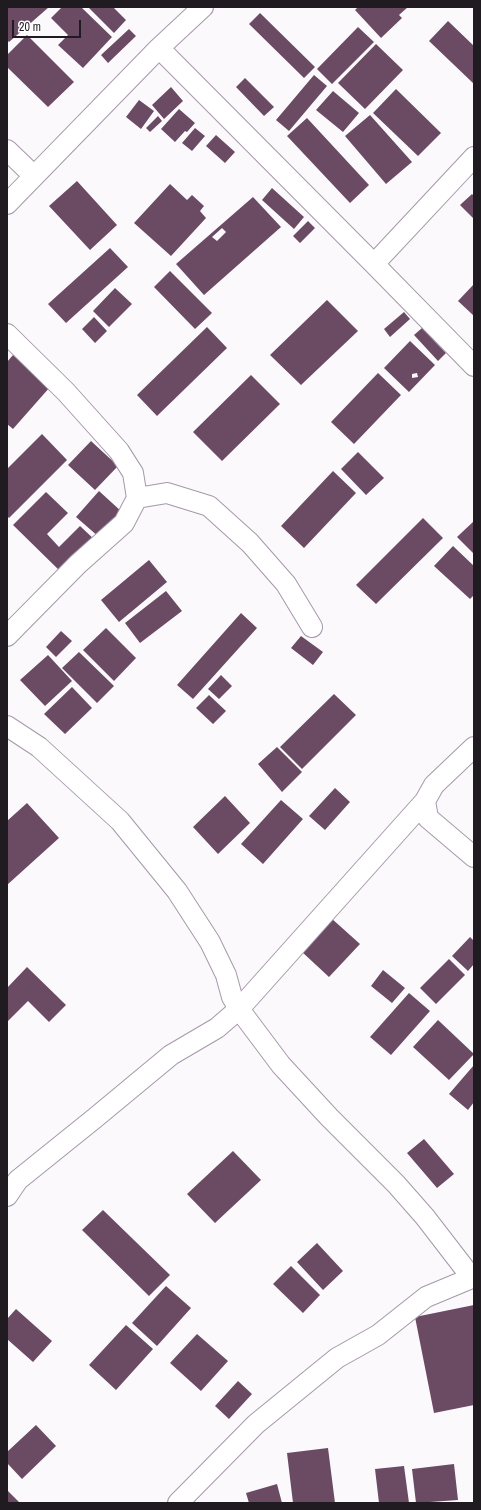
<!DOCTYPE html>
<html>
<head>
<meta charset="utf-8">
<style>
	body { margin:0 }
	#map { position:relative; width:481px; height:1510px; overflow:hidden; background:#fcf9fd; font-family:"Archivo Narrow",sans-serif }
	canvas { display:block }
	.frame { position:absolute; inset:0; border:8px solid #201b21; pointer-events:none }
	.scale { position:absolute; left:12px; top:20px; width:69px; height:18px; box-sizing:border-box; border:2px solid #201b21; border-top:0; padding-left:5px; font-size:12px; line-height:14px; white-space:nowrap; color:#201b21; -webkit-text-stroke:3px #fff; paint-order:stroke }
</style>
</head>
<body>
<div id="map">
<canvas width="481" height="1510"></canvas>
<div class="frame"></div>
<div class="scale">20 m</div>
</div>
<script>
const g = document.querySelector('canvas').getContext('2d');
g.lineJoin = 'round';
function paint(path, color) {
  g.fillStyle = color;
  g.fill(path, 'evenodd');
}
function stroke(path, color, width, dash) {
  g.strokeStyle = color;
  g.lineWidth = width;
  g.lineCap = dash ? 'butt' : 'round';
  g.setLineDash(dash || []);
  g.stroke(path);
}
paint(new Path2D(`
	M7,7H49L9,42L7,40Z
	M62,7H81L112,37L83,68L58,45L68,35L51,18Z
	M88,7H113L126,20L114,33Z
	M358,7H408L399,15L402,18L381,38L355,10Z
	M260,13L315,67L304,78L249,24Z
	M448,21L474,46V84L429,41Z
	M358,27L374,42L332,84L317,69Z
	M129,29L136,36L108,63L101,55Z
	M27,35L74,82L48,107L7,67V55Z
	M376,44L403,70L365,109L338,83Z
	M314,75L327,86L289,131L276,120Z
	M245,78L274,107L264,116L236,87Z
	M171,87L183,101L164,119L152,105Z
	M396,89L441,133L418,156L373,113Z
	M333,91L359,113L343,132L316,110Z
	M139,100L154,111L141,129L126,117Z
	M179,109L195,123L187,132L185,131L175,142L161,129Z
	M370,115L412,162L386,184L345,136Z
	M158,116L162,121L150,132L146,128Z
	M307,118L369,185L350,203L287,136Z
	M195,128L205,136L192,151L182,143Z
	M216,135L235,152L225,163L206,146Z
	M77,181L117,225L90,250L49,206Z
	M170,184L187,200L192,195L204,206L200,211L206,218L171,256L134,223Z
	M272,188L304,217L294,229L262,200Z
	M472,194L474,196V219L460,205Z
	M253,197L281,227L204,295L176,264ZM222,228L226,232L217,241L212,237Z
	M308,221L315,228L300,243L293,236Z
	M110,248L128,267L66,323L48,304Z
	M170,271L212,313L195,329L154,287Z
	M474,284V316L458,301Z
	M115,288L132,304L109,327L93,311Z
	M327,300L358,331L301,385L270,355Z
	M404,312L410,319L390,337L384,329Z
	M94,317L107,331L95,343L82,329Z
	M207,327L227,348L157,416L137,395Z
	M422,328L446,353L438,361L414,335Z
	M410,341L435,365L409,392L384,368ZM417,373L418,377L412,378V374Z
	M13,355L50,387L13,429L7,424V362Z
	M378,373L401,395L354,444L331,422Z
	M251,375L280,404L222,461L193,432Z
	M42,434L67,460L9,518L7,516V469Z
	M91,441L118,466L95,490L68,465Z
	M358,452L384,478L366,495L341,469Z
	M333,471L356,493L304,548L281,526Z
	M99,491L122,512L99,537L76,517Z
	M46,492L68,513L47,534L59,547L80,526L96,541L63,574L13,525Z
	M423,518L443,538L376,604L356,585Z
	M474,521V554L457,537Z
	M453,546L474,566V595L470,599L434,566Z
	M149,560L167,582L119,622L101,600Z
	M166,591L182,611L140,643L125,623Z
	M241,613L257,628L193,699L177,685Z
	M106,628L136,658L114,681L83,650Z
	M61,631L72,641L56,657L46,647Z
	M301,636L323,652L313,665L291,648Z
	M79,652L114,686L97,703L62,668Z
	M48,655L72,681L45,706L20,680Z
	M221,675L232,686L219,699L208,689Z
	M72,687L92,708L65,734L44,714Z
	M334,694L356,715L302,769L280,747Z
	M209,695L226,711L213,724L196,708Z
	M277,747L302,772L282,792L258,764Z
	M335,788L350,802L325,830L309,816Z
	M225,796L250,823L218,854L193,827Z
	M281,800L303,819L263,864L241,844Z
	M27,803L59,838L7,885V821Z
	M331,918L360,944L329,977L301,951Z
	M470,937L474,941V964L468,971L452,956Z
	M449,959L465,975L436,1004L420,988Z
	M27,967L66,1005L49,1022L28,1001L7,1022V988Z
	M383,970L405,988L392,1003L371,986Z
	M409,993L430,1011L391,1055L370,1037Z
	M438,1020L474,1054L449,1080L413,1047Z
	M474,1065V1102L468,1110L449,1094Z
	M424,1139L454,1174L437,1188L407,1153Z
	M233,1151L261,1180L215,1223L187,1194Z
	M103,1210L170,1275L149,1296L82,1230Z
	M317,1243L343,1271L323,1290L297,1262Z
	M291,1266L320,1295L303,1313L273,1284Z
	M166,1286L191,1308L157,1346L132,1323Z
	M474,1305V1405L434,1413L415,1317Z
	M16,1309L52,1341L33,1362L7,1339V1319Z
	M126,1325L153,1349L116,1390L89,1365Z
	M197,1334L228,1361L201,1391L170,1363Z
	M238,1381L252,1394L229,1419L215,1406Z
	M36,1425L56,1446L22,1479L7,1463V1452Z
	M328,1448L335,1503H293L287,1453Z
	M454,1464L458,1500L416,1503L412,1469Z
	M404,1466L409,1503H379L375,1469Z
	M277,1484L282,1503H249L246,1493Z
	M7,1490L20,1503H7Z`), '#6a4b63');
const minor = new Path2D(`
	M159,48L374,264L474,366
	M7,150L34,176
	M7,204L159,48L203,7
	M374,264L474,157
	M7,334L66,392L119,451L133,473L137,498L124,523L78,564L7,636
	M137,498L167,493L209,506L250,543L286,584L312,627
	M7,726L39,747L120,821L177,891L210,942L226,975L232,997L239,1009L281,1065L329,1117L396,1184L425,1217L472,1278
	M474,747L434,785L425,801L428,818L474,857
	M7,1196L18,1180L95,1118L171,1055L217,1028L239,1009L425,801
	M178,1503L256,1424L337,1358L378,1335L426,1297L474,1277`);
stroke(minor, '#a698aa', 22);
stroke(minor, '#fff', 20);
</script>
</body>
</html>
